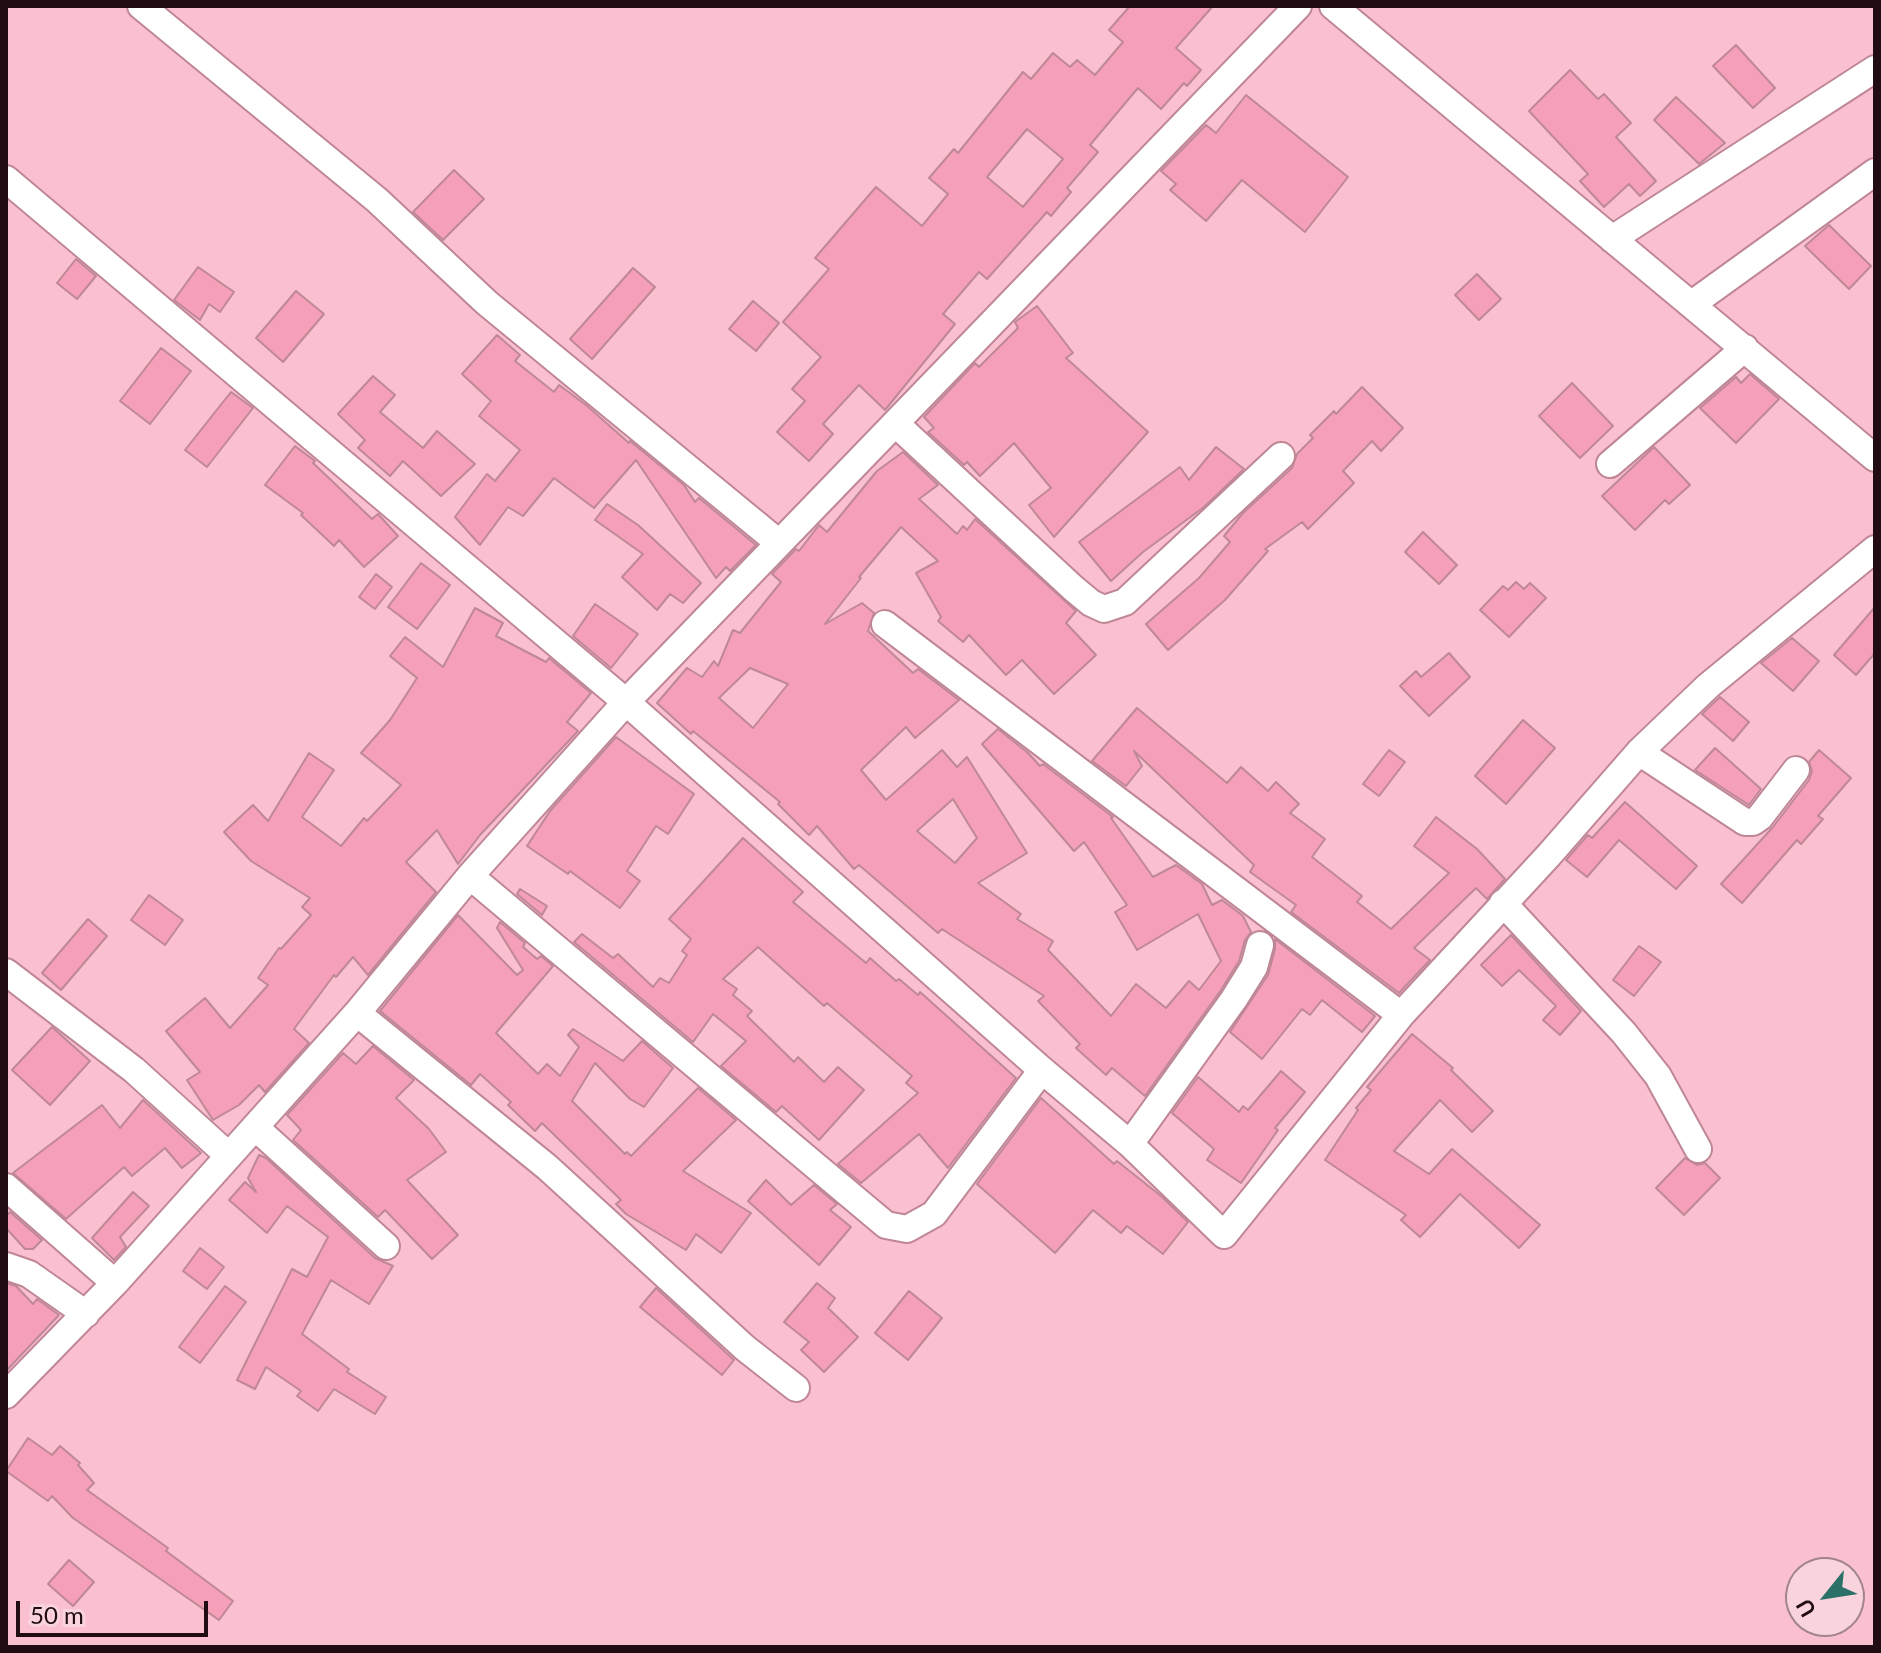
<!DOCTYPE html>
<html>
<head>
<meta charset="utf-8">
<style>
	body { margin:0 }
	#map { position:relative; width:1881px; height:1653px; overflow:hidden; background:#fbc0cf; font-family:Lato,sans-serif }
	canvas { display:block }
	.frame { position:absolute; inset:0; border:8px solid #200c12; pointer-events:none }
	.north { position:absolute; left:1785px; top:1557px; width:80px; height:80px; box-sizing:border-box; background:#f9d4dd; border:2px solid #a2848c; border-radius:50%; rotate:240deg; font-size:22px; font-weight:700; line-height:32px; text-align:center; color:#200c12 }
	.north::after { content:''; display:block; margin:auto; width:28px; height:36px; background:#2c7167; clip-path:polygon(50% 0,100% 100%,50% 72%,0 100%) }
	.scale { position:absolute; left:16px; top:1601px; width:192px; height:36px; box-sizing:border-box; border:4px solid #200c12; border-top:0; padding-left:10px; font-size:24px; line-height:28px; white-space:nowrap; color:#200c12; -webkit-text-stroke:6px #f9d4dd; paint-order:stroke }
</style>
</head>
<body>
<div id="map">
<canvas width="1881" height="1653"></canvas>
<div class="frame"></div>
<div class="north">U</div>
<div class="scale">50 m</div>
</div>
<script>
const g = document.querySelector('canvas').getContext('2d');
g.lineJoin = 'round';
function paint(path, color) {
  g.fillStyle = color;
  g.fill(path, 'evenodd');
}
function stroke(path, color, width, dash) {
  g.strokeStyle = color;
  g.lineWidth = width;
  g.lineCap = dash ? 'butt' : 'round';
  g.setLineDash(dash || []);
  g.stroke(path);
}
const building = new Path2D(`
	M1130,6H1213L1176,48L1201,70L1187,86L1184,83L1161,109L1138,88L1090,145L1098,152L1067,188L1071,192L1051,216L1047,212L987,279L979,272L943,314L955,324L885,410L859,385L823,424L833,434L809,461L777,432L805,401L792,389L821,357L783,322L829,269L815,258L876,187L922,226L948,194L929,178L954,149L958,153L1023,72L1031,79L1053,53L1070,67L1077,60L1095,75L1123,42L1109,30ZM1027,129L1063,159L1023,207L987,177Z
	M1736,45L1775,88L1753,108L1713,66Z
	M1570,70L1598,99L1604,94L1631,123L1616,137L1656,181L1640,196L1629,184L1604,207L1580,181L1588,174L1529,111Z
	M1246,95L1348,177L1305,232L1242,180L1206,221L1170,190L1176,184L1161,171L1206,125L1216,133Z
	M1676,97L1725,143L1699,164L1654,120Z
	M454,170L484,199L443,240L413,212Z
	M1829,225L1871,266L1849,289L1805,246Z
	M76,259L96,276L77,299L57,283Z
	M198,267L234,292L220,312L209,304L200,320L174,300Z
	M633,268L655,287L592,359L570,339Z
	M1477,274L1501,299L1479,320L1455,295Z
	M296,291L324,314L283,362L256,338Z
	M753,301L779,323L756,351L729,329Z
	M1037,306L1073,353L1066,358L1148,432L1054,537L1029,505L1051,488L1014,443L980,476L967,462L964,465L928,432L934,428L924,417L975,363L979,367L1018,328L1015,322Z
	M497,335L520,355L515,361L554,392L559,385L586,405L629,443L630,441L684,485L695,502L699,498L756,545L730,571L726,567L716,578L636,460L594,508L554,478L523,516L508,507L480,545L455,517L487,474L495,481L520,450L479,416L491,401L462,374Z
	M161,348L191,371L150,424L120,401Z
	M1750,374L1779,399L1736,443L1700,408L1736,377L1741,383Z
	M373,376L395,395L380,412L423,448L437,431L475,464L441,496L403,461L390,476L358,448L365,440L338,414Z
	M1572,383L1613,426L1580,458L1539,416Z
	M1362,387L1403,428L1381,451L1372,441L1343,471L1354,483L1308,529L1302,522L1265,549L1268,551L1225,600L1168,650L1146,624L1199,578L1230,542L1224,536L1243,513L1292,468L1297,454L1313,438L1310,435L1334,411L1336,414Z
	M231,392L253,408L207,467L185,450Z
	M295,446L315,461L313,463L372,519L378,514L398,536L364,567L339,540L334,546L301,515L303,513L265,485Z
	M1216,447L1244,469L1204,507L1143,552L1111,581L1079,542L1180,467L1189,480Z
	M1654,447L1690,485L1669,504L1665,500L1635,530L1602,496Z
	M903,452L938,485L919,499L957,534L963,526L967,530L975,519L1076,611L1066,623L1096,655L1054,694L1022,660L1006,675L969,635L963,642L938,621L941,617L916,573L938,561L901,527L859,577L861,578L825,624L862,603L874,613L868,631L913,673L918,669L959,700L915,738L906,727L861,770L886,800L942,750L957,767L967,757L1027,853L978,883L1021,914L1017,919L1053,941L1048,950L1111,1016L1136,984L1166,1008L1189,981L1199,990L1221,961L1198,914L1137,950L1115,912L1127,905L1084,842L1074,851L982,744L998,729L1027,752L1040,766L1043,764L1113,817L1111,818L1153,877L1176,865L1202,884L1212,905L1222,900L1243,916L1251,932L1245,940L1239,961L1221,990L1145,1096L1112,1068L1106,1075L1076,1048L1080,1044L1038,1001L1044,996L942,929L938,933L859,865L854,869L817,826L809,835L778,804L780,802L693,731L691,734L657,703L687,668L702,677L714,661L718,666L733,630L740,633L781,582L772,574L796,549L799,551L819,525L827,532L877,471ZM750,668L788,684L753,728L719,698ZM953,799L977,838L955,863L917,831Z
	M607,504L638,525L701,583L683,603L670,594L657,610L622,577L643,554L595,520Z
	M1423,532L1457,565L1439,584L1405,552Z
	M421,563L450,585L417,629L388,607Z
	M376,574L392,587L375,609L359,597Z
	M1516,582L1524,589L1530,583L1546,598L1509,637L1480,610L1503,586L1508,590Z
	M595,604L638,634L611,668L573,636Z
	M1875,607V653L1856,675L1834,655Z
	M475,608L503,623L496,636L546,662L549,658L591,693L567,722L578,731L480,835L458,864L437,830L406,862L436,892L368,975L353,957L336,977L334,975L294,1029L309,1043L265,1092L259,1085L239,1105L213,1120L187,1080L200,1072L166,1031L205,998L230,1028L268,985L258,978L279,948L281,949L311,915L302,907L310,898L251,861L224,832L253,805L268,821L309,753L334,770L302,817L341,846L364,818L367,821L401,785L361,753L390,720L417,678L390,656L405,637L443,667Z
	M1792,638L1819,661L1793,691L1761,663Z
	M1449,653L1470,677L1429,716L1400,686L1416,671L1421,677Z
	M1720,697L1749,722L1733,741L1702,714Z
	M1137,708L1227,783L1241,767L1268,791L1276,782L1299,804L1290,813L1325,839L1312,857L1362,896L1357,902L1391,929L1449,873L1414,846L1436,817L1477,849L1505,879L1487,899L1476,888L1414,948L1430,960L1399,993L1291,912L1296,905L1250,872L1254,865L1134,751L1142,766L1126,786L1092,761Z
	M1523,720L1555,748L1506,804L1475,776Z
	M616,737L694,794L668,834L656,826L627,871L640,881L620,908L570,871L568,874L527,846L550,811Z
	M1715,748L1761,789L1749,805L1695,770Z
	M1389,750L1405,762L1379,796L1363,784Z
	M1819,750L1851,778L1818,816L1823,819L1801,844L1797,840L1742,903L1721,884L1773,827L1809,780L1812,771L1809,762Z
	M1625,802L1697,866L1676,889L1619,840L1587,877L1566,860L1588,835L1592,838Z
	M743,838L803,892L793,902L866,963L870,958L896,981L899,979L918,995L920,992L1016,1078L948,1168L919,1134L861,1183L838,1164L918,1093L906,1083L912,1076L827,1003L824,1006L758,947L723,979L737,989L733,995L752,1011L747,1016L794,1062L798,1057L824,1082L838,1067L864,1090L819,1140L782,1106L776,1112L721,1066L746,1041L713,1014L693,1042L574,942L582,934L613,958L618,954L653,987L660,978L669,983L687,955L682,951L691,939L669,919Z
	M520,889L547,906L542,915L517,894Z
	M149,895L183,920L165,945L131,920Z
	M458,915L517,975L523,970L497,928L500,922L525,943L523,947L537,959L541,956L553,966L496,1033L538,1074L547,1064L560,1076L579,1047L568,1035L573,1029L623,1061L642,1041L673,1068L644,1107L630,1099L595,1063L572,1101L625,1154L627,1152L631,1156L698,1088L736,1120L683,1171L751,1213L721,1253L696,1234L686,1250L626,1214L616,1204L621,1200L542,1123L535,1131L508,1105L511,1102L480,1074L471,1085L380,1011Z
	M88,919L107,936L61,990L42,973Z
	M1511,935L1581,1011L1560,1035L1543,1020L1556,1006L1519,970L1502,986L1481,965Z
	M1275,939L1375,1016L1362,1032L1322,1000L1310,1015L1302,1009L1262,1059L1230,1032L1268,975L1275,949Z
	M1639,946L1661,962L1634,996L1613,980Z
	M52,1027L90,1061L50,1105L12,1070Z
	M1412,1034L1453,1068L1451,1070L1493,1111L1472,1132L1440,1100L1394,1151L1429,1174L1452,1149L1540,1225L1519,1248L1460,1194L1420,1237L1401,1220L1406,1215L1325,1160L1358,1110L1356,1108L1371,1090L1367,1087Z
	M373,1046L414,1080L396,1098L429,1129L446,1152L407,1180L458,1235L432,1259L385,1210L378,1217L293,1140L301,1130L287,1115L343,1053L356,1064Z
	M1281,1071L1305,1092L1275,1128L1278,1130L1241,1183L1207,1160L1214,1149L1172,1113L1198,1077L1239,1112L1243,1106L1248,1110Z
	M1041,1098L1114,1164L1117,1161L1161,1196L1188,1222L1163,1254L1127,1226L1121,1233L1093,1210L1055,1253L977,1184Z
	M143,1100L201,1153L182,1168L165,1148L132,1176L124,1167L66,1219L13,1173L102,1105L120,1128Z
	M259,1155L266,1158L375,1258L393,1266L369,1304L331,1280L302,1334L349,1369L347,1372L386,1397L375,1414L334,1389L318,1411L297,1396L301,1391L266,1367L255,1389L237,1380L292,1269L307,1277L328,1237L287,1206L267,1233L229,1200L245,1182L256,1192L248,1178Z
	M1685,1158L1697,1165L1705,1163L1720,1178L1684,1215L1656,1188Z
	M766,1180L791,1205L814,1185L837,1204L830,1210L851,1227L819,1265L748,1201Z
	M133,1192L149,1206L120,1237L126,1247L114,1260L92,1238Z
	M10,1212L42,1240L33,1249H25L6,1228V1216Z
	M200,1248L224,1267L207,1289L183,1271Z
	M6,1283L16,1286L33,1304L37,1299L59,1315L6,1371Z
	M817,1283L835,1298L828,1308L858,1337L824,1372L801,1350L809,1342L784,1322Z
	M225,1286L246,1302L200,1363L179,1347Z
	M656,1288L734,1360L722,1375L640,1307Z
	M909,1291L942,1318L908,1360L875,1333Z
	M28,1438L52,1455L60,1446L80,1463L78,1465L94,1483L87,1490L168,1548L166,1551L233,1601L219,1620L73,1518L52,1496L48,1501L6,1471Z
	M69,1560L94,1582L73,1606L48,1584Z`);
paint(building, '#f5a0b8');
stroke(building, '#bf8897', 2);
const minor = new Path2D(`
	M141,6L377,200L487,303L779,543
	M1333,6L1875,458
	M6,179L626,702L1042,1070L1130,1144L1224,1235L1401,1015L1549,855L1639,752L1708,686L1875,549
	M1612,239L1875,69
	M1692,304L1875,172
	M896,424L1073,588L1091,603L1104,609L1125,602L1281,456
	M1610,464L1745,348
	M885,624L1401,1015
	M1639,752L1745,822H1753L1760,817L1796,770
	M470,876L886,1225L907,1229L934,1214L1042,1070
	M1503,903L1624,1033L1658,1076L1698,1149
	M6,972L134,1070L229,1156
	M357,1013L547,1167L745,1348L796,1388
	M255,1127L386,1246
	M1130,1144L1234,999L1254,967L1260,945
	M6,1187L115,1283
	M6,1266L29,1274L86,1314
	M6,1395L115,1283L357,1013L470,876L626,702L1298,6`);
stroke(minor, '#bf8796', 30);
stroke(minor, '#fff', 26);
</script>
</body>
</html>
